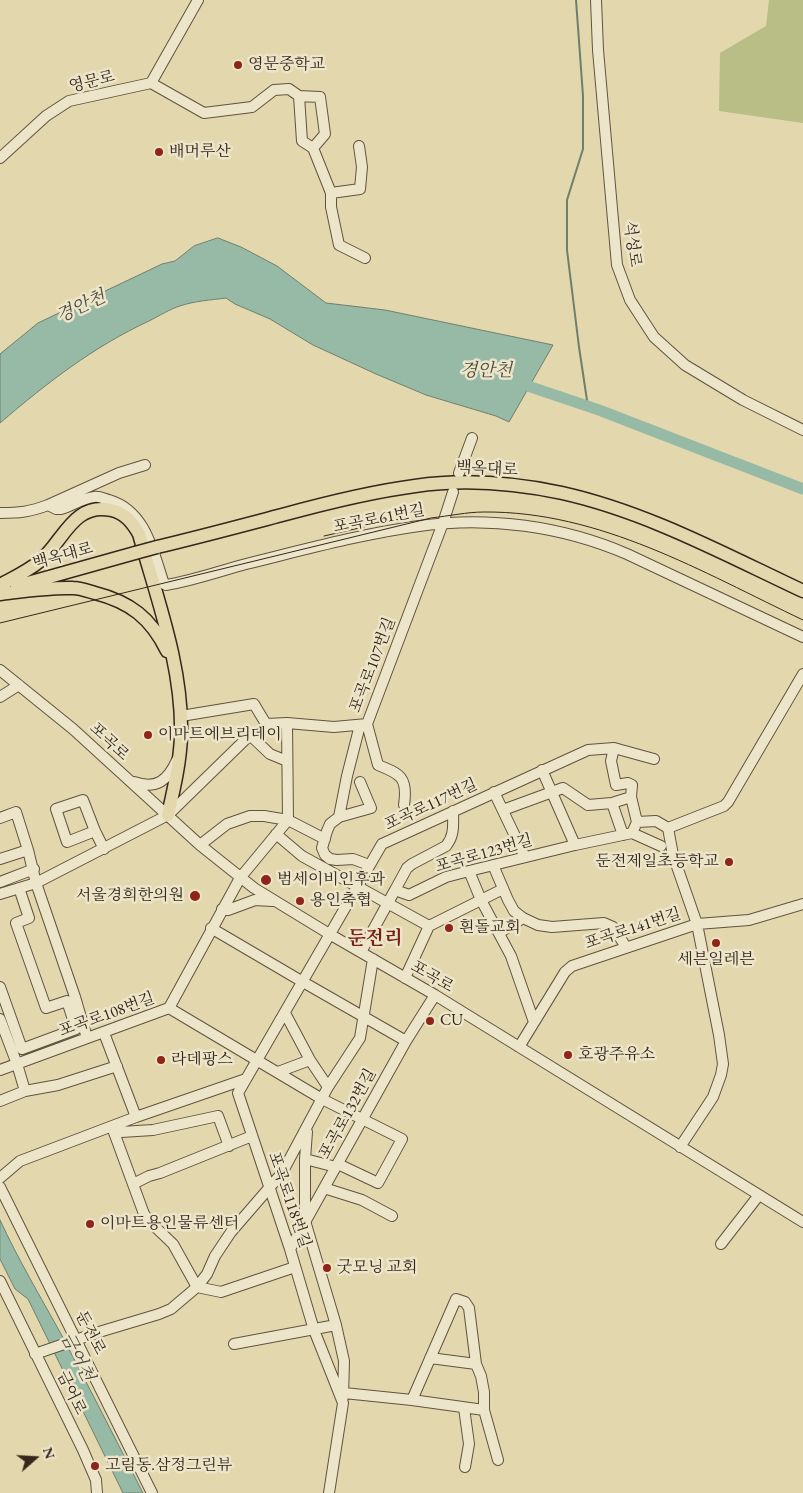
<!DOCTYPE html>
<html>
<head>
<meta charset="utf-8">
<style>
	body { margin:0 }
	#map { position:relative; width:803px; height:1493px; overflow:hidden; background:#e3d7ad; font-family:"EB Garamond",serif }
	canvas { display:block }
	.north { position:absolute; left:10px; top:1433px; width:50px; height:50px; -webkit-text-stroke:4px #ede5ca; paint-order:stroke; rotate:71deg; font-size:14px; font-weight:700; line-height:20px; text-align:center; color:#35271b }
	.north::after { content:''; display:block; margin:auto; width:18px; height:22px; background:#35271b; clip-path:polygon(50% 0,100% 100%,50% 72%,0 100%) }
</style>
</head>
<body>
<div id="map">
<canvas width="803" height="1493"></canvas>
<div class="north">N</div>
</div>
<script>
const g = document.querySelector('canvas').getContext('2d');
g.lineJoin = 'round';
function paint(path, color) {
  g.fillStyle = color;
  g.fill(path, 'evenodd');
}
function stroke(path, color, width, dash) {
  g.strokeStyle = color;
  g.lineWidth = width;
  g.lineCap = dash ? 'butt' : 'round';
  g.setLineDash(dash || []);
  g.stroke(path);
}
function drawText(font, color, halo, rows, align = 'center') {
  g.font = font + ' "EB Garamond","Noto Serif KR",serif';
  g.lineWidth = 5;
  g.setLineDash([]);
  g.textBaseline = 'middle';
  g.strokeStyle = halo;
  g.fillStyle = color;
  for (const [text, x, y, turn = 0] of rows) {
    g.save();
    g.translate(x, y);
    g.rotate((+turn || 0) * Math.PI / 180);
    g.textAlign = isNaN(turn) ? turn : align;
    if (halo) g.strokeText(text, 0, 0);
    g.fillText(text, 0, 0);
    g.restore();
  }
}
paint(new Path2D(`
	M769,0H803V123L719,111L720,53L766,26Z`), '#b9bd86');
const water = new Path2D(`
	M218,238L241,247L277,266L326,303L385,310L553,345L509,422L496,416L426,395L376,374L313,345L270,319L235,304L226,298C211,300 194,301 180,306C170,309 159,316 149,321C93,347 47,383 0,423V354L38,323L162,264L175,261L194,246Z
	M0,1220C18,1259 40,1296 61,1334C89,1387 116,1440 143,1493H123L28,1299L15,1289L0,1259Z`);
paint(water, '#96baa6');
stroke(water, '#6f7f6e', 1);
stroke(new Path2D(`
	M576,0L583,96V149L567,200V250L579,347L588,407`), '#6f7f6e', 2);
stroke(new Path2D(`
	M516,382L599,410L803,489`), '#96baa6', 11);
const minor = new Path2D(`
	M596,0L598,50L617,265L630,300L654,337L685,365L743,400L803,430
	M151,83L204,113L252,107L274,90L289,89L299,96L302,141L313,148L325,134L320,97L299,96
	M313,148L331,193V207L339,245L365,258
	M0,158L46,116L69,101L151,83L198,0
	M331,193L360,189L362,167L359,146
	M459,473L472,438
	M48,505L119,473L145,465
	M0,513C19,513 30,512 48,505L56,509H61C72,506 83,498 94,497C99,496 105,499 109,500C146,511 153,552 164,584L166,585C192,581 220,571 246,564C303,550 361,534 419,526C489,516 562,526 627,554L803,637
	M0,670L73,729L200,845L254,888L331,935L435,995L803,1222
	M0,697L19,685
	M181,716L254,704L266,724L287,723
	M367,724L378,765C401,774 408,778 404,805
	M542,770L575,845
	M134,782C157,790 168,780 177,760
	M360,782L371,808L339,817L330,824L327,831L322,848L325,855L330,859L337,860L353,859L369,865
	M494,792L525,857
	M612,803L623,835
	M503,810L563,788L588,805L612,803L631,797
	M339,817L347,776L360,725
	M0,818L16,812L28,850L36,883L0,894
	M637,822L656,821L668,828
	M95,831L67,842L56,809L83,800L95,831L104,849
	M632,833L661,846
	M276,834L302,856L429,926
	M200,845L227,824L250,816H264L288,820L325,839
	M0,859L28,850
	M493,865L508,900L514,911L523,918L538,925L552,927L604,923L613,927L626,947
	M469,871L481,900L511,956L534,1022
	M0,882L34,869
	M395,890L407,868L412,864L446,846C455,835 453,824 453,811
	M222,909L228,910L255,900L272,901
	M211,928L303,982L406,1041
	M499,933L523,918
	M361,952L395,890L409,895L446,877L469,871L575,845L632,833L637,822L631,797L632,785L628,783L616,785L611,761L614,748
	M405,978L429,926L503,889
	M0,987L22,1049L76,1029L67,1001L46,1008L16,923L29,918L19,888
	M169,1008L322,1099L402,1139L378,1183L338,1164
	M285,1013L310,1060L328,1087
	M0,1019L17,1064L25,1091
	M104,1033L136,1117
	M87,1038L75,997L36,883L168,815L250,735L270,754L287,761
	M519,1047L565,972L572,966L697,924L673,855L668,828L724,806L728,802L803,674
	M0,1070L169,1008L240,878L288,820L287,723L334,727L367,724L443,523L453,492
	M278,1072L310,1060
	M0,1101L25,1091L58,1085L117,1066
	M112,1127L144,1214L150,1222L173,1244L197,1287L207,1274L215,1256L231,1232L282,1173L328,1087L360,1038L373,959
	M112,1127L121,1132L153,1130L218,1116L229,1146
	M307,1132L305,1159V1221L336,1325L344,1361L343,1397
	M680,1147L713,1097L721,1075L723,1064L719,1035L697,924L749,920L803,904
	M305,1159L336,1167
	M0,1178L20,1161L136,1117L246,1079
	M133,1184L149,1176L160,1173L252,1136
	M0,1187L152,1493
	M324,1188L362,1200L392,1216
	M721,1244L759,1195
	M290,1249L406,1041L435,995
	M0,1281L83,1450L96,1480L97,1493
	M234,1344L336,1325
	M35,1354L99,1332L159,1314L171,1309L197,1287L221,1292L295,1267
	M430,1358L476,1364
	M344,1393L412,1400L484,1410
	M412,1400L456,1299L465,1302L469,1308L476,1364L481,1376L484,1392V1410L498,1460
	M464,1408L469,1444L465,1467
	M329,1493L343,1403L314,1330L290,1249L238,1093L382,844L588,750L614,748L654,759`);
const major = new Path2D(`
	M157,547C199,537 240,526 282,515C326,503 369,492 415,486C462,479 515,483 562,493C647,512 724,554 803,591
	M0,585C13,578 28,571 40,561C63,542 73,502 111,510C125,513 132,522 139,534C157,599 183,667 181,736C180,763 174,788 168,815
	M17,586L135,553
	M0,594C24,591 49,587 73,588C80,588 88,591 95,593C130,602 151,618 167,651`);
stroke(minor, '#605340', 12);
stroke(major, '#35271b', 15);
stroke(minor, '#ede5ca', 10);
stroke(major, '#e3d7ad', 12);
stroke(new Path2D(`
	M324,536L399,519
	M0,623L431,518C449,516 467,512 484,512C600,511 702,572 803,620`), '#35271b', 1);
const majorBridge = new Path2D(`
	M135,553L157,547`);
stroke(majorBridge, '#35271b', 15, []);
stroke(majorBridge, '#e3d7ad', 12);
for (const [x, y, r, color] of [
	[238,65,5,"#8f2418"],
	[159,152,5,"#8f2418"],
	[148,735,5,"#8f2418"],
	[729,862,5,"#8f2418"],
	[266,880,6,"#8f2418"],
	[195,896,6,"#8f2418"],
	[300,901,5,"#8f2418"],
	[449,928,5,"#8f2418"],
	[716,943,5,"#8f2418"],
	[430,1021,5,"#8f2418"],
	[568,1055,5,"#8f2418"],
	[161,1060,5,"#8f2418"],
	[90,1224,5,"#8f2418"],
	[327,1268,5,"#8f2418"],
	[95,1466,5,"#8f2418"]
]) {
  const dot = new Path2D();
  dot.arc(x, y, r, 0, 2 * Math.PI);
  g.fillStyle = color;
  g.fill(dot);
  stroke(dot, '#ede5ca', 2);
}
drawText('16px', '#35271b', '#ede5ca', [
	["영문중학교",248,65],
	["배머루산",169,152],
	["이마트에브리데이",158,735],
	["둔전제일초등학교",719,862,"right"],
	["범세이비인후과",277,880],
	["서울경희한의원",184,896,"right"],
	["용인축협",310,901],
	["흰돌교회",459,928],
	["세븐일레븐",716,960,"center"],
	["CU",440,1021],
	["호광주유소",578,1055],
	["라데팡스",171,1060],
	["이마트용인물류센터",100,1224],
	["굿모닝 교회",337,1268],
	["고림동.삼정그린뷰",105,1466]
], 'left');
drawText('16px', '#35271b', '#ede5ca', [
	["영문로",92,82,-14],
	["석성로",632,244,82],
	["백옥대로",487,469,3],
	["포곡로61번길",379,519,-11],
	["백옥대로",63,556,-15],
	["포곡로107번길",373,665,-69],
	["포곡로",109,742,43],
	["포곡로117번길",431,805,-25],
	["포곡로123번길",484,854,-16],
	["포곡로141번길",633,929,-18],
	["포곡로",432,977,30],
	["포곡로108번길",107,1015,-20],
	["포곡로132번길",348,1114,-61],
	["포곡로118번길",289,1200,71],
	["둔전로",90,1333,63],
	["금어로",71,1393,64]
]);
drawText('italic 18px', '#4d4c3e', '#ede5ca', [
	["경안천",81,307,-25],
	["경안천",486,371],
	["금어천",77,1357,63]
]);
drawText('bold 19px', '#7a1f14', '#ede5ca', [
	["둔전리",375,939]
]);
</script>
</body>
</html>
